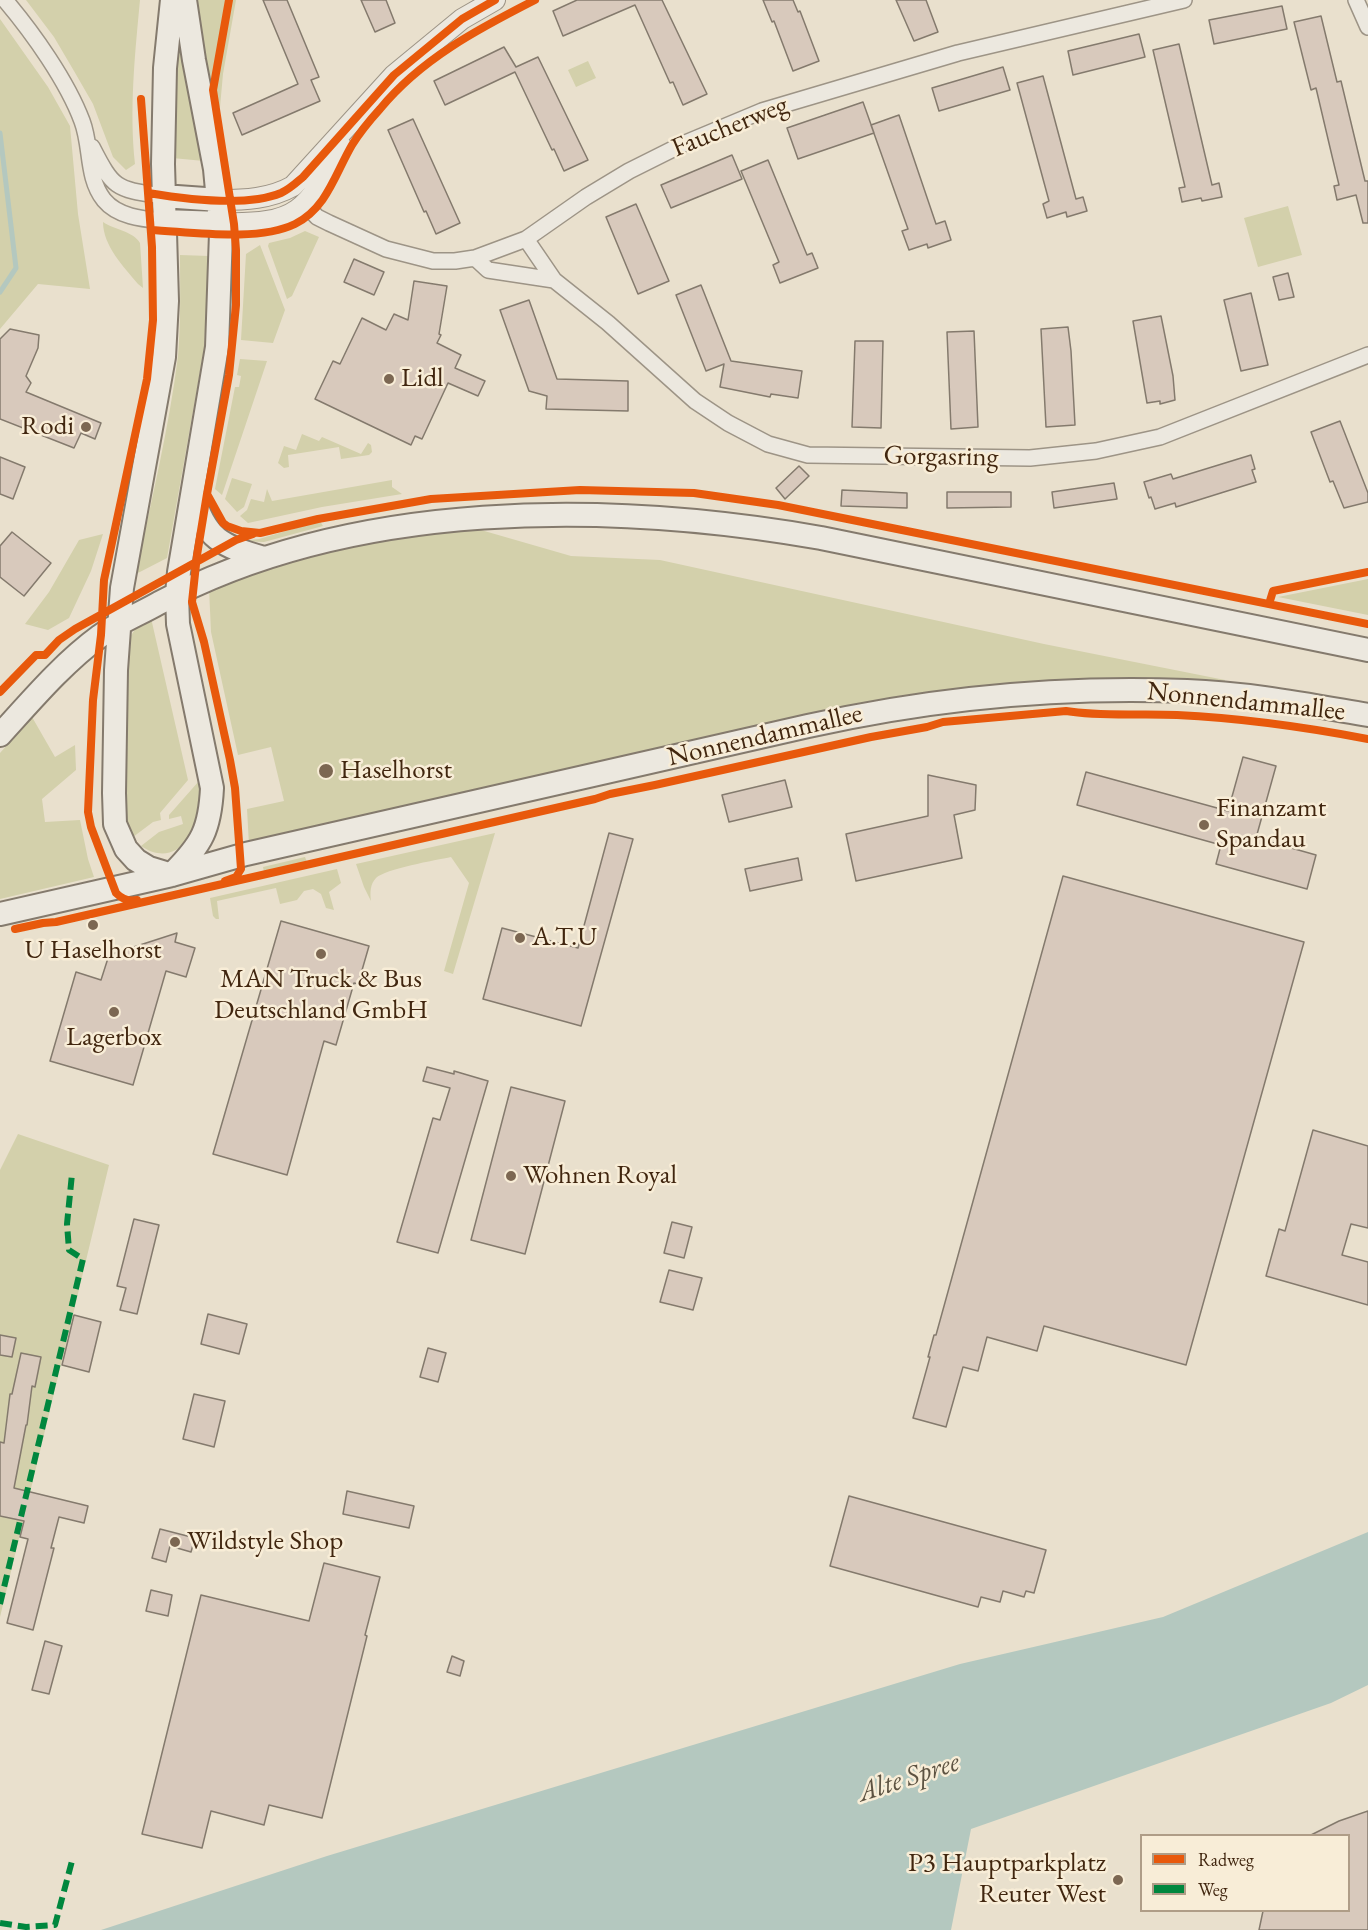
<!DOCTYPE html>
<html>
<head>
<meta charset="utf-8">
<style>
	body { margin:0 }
	#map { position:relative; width:1368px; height:1930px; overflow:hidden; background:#e9e0cd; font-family:"EB Garamond",serif }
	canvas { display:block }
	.legend { position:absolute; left:1140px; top:1834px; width:210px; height:78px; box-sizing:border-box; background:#f8edd7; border:2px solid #af9d87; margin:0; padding:8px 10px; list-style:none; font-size:18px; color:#41260f }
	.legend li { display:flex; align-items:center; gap:12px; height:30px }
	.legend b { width:30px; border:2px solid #af9d87 }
</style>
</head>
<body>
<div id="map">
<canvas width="1368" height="1930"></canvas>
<ul class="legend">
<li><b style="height:8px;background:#e8590c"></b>Radweg</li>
<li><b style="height:8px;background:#00873e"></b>Weg</li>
</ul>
</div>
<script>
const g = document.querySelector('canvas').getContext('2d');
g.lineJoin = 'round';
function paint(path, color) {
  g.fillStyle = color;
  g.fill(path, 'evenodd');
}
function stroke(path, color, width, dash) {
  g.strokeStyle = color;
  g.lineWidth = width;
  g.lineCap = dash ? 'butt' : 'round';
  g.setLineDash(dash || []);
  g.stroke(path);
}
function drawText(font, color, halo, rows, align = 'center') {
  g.font = font + ' "EB Garamond",serif';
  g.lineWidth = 5;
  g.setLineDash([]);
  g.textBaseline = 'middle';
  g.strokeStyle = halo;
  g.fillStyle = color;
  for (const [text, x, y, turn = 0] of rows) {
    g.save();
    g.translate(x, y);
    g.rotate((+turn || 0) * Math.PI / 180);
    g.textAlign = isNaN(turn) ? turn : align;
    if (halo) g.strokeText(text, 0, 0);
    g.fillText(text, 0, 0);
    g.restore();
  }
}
paint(new Path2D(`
	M26,0H140C135,53 129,110 135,164L126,170L113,157L93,104L74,71L54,37Z
	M195,0H236L223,74L220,107L212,110Z
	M175,12L204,161L172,158Z
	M0,19L48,87L70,126L78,214L90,289L38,284L0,329Z
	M588,61L596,78L576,87L568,70Z
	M1288,206L1302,255L1258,267L1244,218Z
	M103,222C115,230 133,231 140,243L143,288L138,284C124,267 103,246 103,222Z
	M305,231L319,237L292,296L287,299L268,246L269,243L290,238Z
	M260,245L285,310L273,343L241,340L246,254Z
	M180,255L209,256L204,349L167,558L136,574C151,501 169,429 178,356C181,322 180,288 180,255Z
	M240,359L267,361L222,495L215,489L235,387H239L241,376L237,375Z
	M302,434L319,441L322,437L361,454L368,443L371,445L372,452L369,455L341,459L339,447L288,455L289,467L284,468L278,463L284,446L296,450Z
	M232,478L252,484L244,507L237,512L225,499Z
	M392,480V487L402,494L322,507L248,523L240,516L247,510L251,499L264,502L267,489L272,501Z
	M320,521L323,526L264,542L240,541L259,539Z
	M474,528L571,556L660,560L1044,644L1225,680L1224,686L1054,683L249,845L247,809L284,801L271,747L238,755L211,632L209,588L350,545Z
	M103,534L91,571L69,618L48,630L25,624L49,592L79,540Z
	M1368,579V615L1278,597Z
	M151,618L188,780L160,813L161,820L153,822L133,837L125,820L122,780L129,640C134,628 141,623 151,618Z
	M32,717L55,757L75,745L76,770L42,799L45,822L80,820L88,859L94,877L0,899V753Z
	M199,781C201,790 202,800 201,809C195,840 172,867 141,846L159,832L183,824L181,816L169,819V815Z
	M495,833L453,974L444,971L469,883L451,857C436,860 385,869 376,878C370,884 370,893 371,901L364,887L356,864Z
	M305,857L307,862L264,872L263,867Z
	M337,869L341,883L329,892L334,910L326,908L321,894L313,889L304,891L297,900L280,904L276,888L217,901L219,919H216L213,916L210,898Z
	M18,1134L109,1165L0,1617V1170Z`), '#d3d0ab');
paint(new Path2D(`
	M1368,1532V1685L1331,1703L971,1829L951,1930H101L327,1856L960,1664L1163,1617Z`), '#b4c8bf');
stroke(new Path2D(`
	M0,133L16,268L0,292`), '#b4c8bf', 5);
const building = new Path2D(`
	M263,0H287L319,77L311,80L320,101L242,135L233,113L298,84Z
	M361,0H386L395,23L375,32Z
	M577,0H662L707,94L683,105L673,82L670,83L635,5L563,36L553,11Z
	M763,0H793L798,12L800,11L819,61L793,71L774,21L772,22Z
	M896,0H926L938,32L914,41Z
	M1282,6L1287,29L1214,44L1209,20Z
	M1321,16L1337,82L1341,81L1365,181H1368V223H1363L1356,195L1337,200L1334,186L1339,185L1332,156L1316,88L1311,90L1294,22Z
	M1139,34L1145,57L1073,75L1068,51Z
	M1179,44L1212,185L1219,183L1222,197L1202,201L1201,198L1182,202L1179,188L1185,187L1153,50Z
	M504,47L516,67L538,57L588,160L564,171L554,149L552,150L515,72L445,105L434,81Z
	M1003,67L1010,90L939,111L932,88Z
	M1043,76L1076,199L1083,197L1087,211L1067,217L1066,212L1047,218L1043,204L1049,201L1017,83Z
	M863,102L874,133L798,159L787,128Z
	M899,115L936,224L945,221L951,240L928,248L927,244L909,250L902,231L908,229L871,125Z
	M413,119L460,223L436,234L426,211L424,212L388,130Z
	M732,155L742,179L671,208L661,185Z
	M768,160L807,255L812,253L818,268L780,283L773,265L779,262L741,171Z
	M636,204L669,281L638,294L606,217Z
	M354,259L384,272L374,295L344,282Z
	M1288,273L1294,297L1279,300L1273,277Z
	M414,281L447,286L439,334L441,335L437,343L461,355L455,368L485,381L478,396L448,383L422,439L415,436L411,445L315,399L333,361L340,364L362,318L386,330L394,314L408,320Z
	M701,285L731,361L802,371L798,398L771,394L770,397L720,387L724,364L706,371L676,295Z
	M1251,293L1268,365L1241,371L1224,300Z
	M529,300L557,379L628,381V411L546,409L547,396L529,391L500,310Z
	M1161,316L1173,376L1175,400L1160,404V401L1147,403L1133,321Z
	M1068,327L1071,351L1075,425L1046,427L1041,329Z
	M10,329L39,335L38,348L26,376L31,383L26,392L101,423L95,439L81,433L74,448L0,419V339Z
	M974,331L978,427L951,429L947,332Z
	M855,341H883L881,428L852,427Z
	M1340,421L1368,493V502L1344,508L1333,481L1330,482L1311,432Z
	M1251,455L1255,469L1252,470L1256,482L1176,507L1175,503L1155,509L1151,497L1149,498L1144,482L1171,474L1173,479Z
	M0,457L25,467L13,499L0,494Z
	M799,466L809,476L785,499L776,488Z
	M1114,483L1117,499L1054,508L1052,492Z
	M842,490L907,493V508L841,506Z
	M947,492H1011V507L947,508Z
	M12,532L51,563L24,596L0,577V546Z
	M1243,757L1276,766L1256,838L1316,855L1307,889L1216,864L1221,845L1077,805L1086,772L1228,811Z
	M928,775L976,785L975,810L954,815L962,858L856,881L846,834L928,816Z
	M785,780L792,807L729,822L722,795Z
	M609,833L633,839L581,1026L483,999L502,928L578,948Z
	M798,858L802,880L750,891L745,869Z
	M1063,876L1304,942L1186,1365L1044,1326L1037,1351L987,1337L978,1371L963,1367L946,1427L913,1418L930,1357H928L934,1335H936Z
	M281,921L369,946L358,984L354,983L336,1045L324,1041L287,1175L213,1154Z
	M177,933L175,942L195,948L186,977L166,971L133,1085L50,1061L76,972L101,980L109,955Z
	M427,1067L454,1074V1071L488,1081L438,1253L397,1242L433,1118L440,1120L450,1088L423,1081Z
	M511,1087L565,1101L525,1254L471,1240Z
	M1313,1130L1368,1146V1228L1351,1224L1342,1255L1368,1262V1305L1266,1276L1279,1229L1285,1231Z
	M134,1219L159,1225L137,1314L120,1310L126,1288L117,1286Z
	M672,1222L692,1227L684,1258L664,1253Z
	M669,1270L702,1278L693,1310L660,1302Z
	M208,1314L247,1324L239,1354L201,1344Z
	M74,1315L101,1322L89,1372L62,1365Z
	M0,1335L16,1338L12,1357L0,1355Z
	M428,1348L446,1353L438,1382L420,1377Z
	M21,1353L41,1357L35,1387L32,1386L27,1425H26L14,1488L88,1506L84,1523L59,1517L51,1548H54L33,1630L7,1623L28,1539L20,1537L24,1521L0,1516V1442L4,1443L10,1394H12Z
	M194,1394L225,1401L214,1447L183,1439Z
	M347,1491L414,1506L409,1528L343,1514Z
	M849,1496L1046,1550L1034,1593L1026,1591L1024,1597L1003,1591L1000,1602L981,1597L978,1607L830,1566Z
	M160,1529L195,1538L191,1552L170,1546L166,1562L152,1558Z
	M324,1563L380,1577L365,1635L367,1636L322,1818L269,1805L264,1825L211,1811L202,1848L142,1834L201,1595L309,1621Z
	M151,1590L172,1595L168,1616L146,1611Z
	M45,1641L62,1646L49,1694L32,1690Z
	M452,1656L464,1661L460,1676L447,1672Z
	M1368,1811V1930H1259L1263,1911H1348V1836H1309L1339,1821Z`);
paint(building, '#d8c9bc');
stroke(building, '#847a6d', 1.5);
const minor = new Path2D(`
	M5,0C33,33 67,81 82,121C92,147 86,177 104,200C118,217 143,219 163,221
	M1356,0L1368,27
	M92,147C114,190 116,189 163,196
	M305,204L317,217L329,223L386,249L433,261H455L475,258L526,239L586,197L629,171L683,144L762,111L958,53L1184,0
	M526,239L554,280L608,323L695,401L728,423L768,444L808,455L1030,458L1096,451L1160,437L1368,355
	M475,258L488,270L554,280`);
const tertiary = new Path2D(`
	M219,200C245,200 270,199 293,186L394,75L462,19L495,0
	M221,223C298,225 307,211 341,146`);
const secondary = new Path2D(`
	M163,196L219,200
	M163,221L221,223
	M193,495C205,539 222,546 264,558
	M0,735C31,701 63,663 100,636C117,623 140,614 159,603C354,499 608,501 821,538L1368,650
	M173,873C202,844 210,829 212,788L178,624L177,594L179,572L217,347L221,233L215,169L194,60L185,0
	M172,875L149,868L136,860L126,849L115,824L114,793L116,670L122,588L164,357L167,301L163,164L165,68L172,0
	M0,914L172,875L246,854L808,726C933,698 1059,686 1187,691C1248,693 1309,705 1368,715`);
stroke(minor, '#9d9486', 18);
stroke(tertiary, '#9d9486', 22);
stroke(secondary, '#847a6d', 26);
stroke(minor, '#ece8df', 15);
stroke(tertiary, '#ece8df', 20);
stroke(secondary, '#ece8df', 22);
stroke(new Path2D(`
	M0,1604L83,1259L69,1250L67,1224L72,1174
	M0,1923L26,1927L55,1925L72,1861`), '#00873e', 6, [12, 6]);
stroke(new Path2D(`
	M229,0L213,90L234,224L236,250V305L229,375L207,494L223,523L227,526L241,531L260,533L318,519L431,499L580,490L694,493L778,505L1368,624
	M148,193C184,199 247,207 281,193C290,189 296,183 303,177L394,75L462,19L495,0
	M151,230C192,232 258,242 295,224C327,208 335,174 352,145C360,132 370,120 380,109C421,59 478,29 535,0
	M207,494L197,555L192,602L204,642L230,760L235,788L241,869L236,877L225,881
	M1269,604L1273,591L1368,572
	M0,692L36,655H45L59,640L75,629L236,540L253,534
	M137,900C128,902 122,899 116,893L91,827L88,812L93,700L101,635L104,580L147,379L153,320L152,247L141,99
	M15,929L43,923L56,922L595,799L610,794L655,785L871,737L927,727L943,722L1066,711C1103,717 1140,713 1177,715C1241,718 1305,727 1368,739`), '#e8590c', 8);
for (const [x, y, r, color] of [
	[389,379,6,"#7c6752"],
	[86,427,6,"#7c6752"],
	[326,771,8,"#7c6752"],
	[1204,825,6,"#7c6752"],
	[93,925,6,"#7c6752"],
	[520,938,6,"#7c6752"],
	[321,954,6,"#7c6752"],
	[114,1012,6,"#7c6752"],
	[511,1176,6,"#7c6752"],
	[175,1542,6,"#7c6752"],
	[1118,1880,6,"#7c6752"]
]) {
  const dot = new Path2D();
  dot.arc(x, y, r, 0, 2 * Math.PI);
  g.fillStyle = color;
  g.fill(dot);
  stroke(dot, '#f8edd7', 2);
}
drawText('27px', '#41260f', '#f8edd7', [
	["Faucherweg",730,127,-22],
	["Gorgasring",941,457,1],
	["Nonnendammallee",1246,702,6],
	["Nonnendammallee",765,736,-13]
]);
drawText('27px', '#41260f', '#f8edd7', [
	["Lidl",401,379],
	["Rodi",74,427,"right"],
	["Haselhorst",340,771],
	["Finanzamt",1216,809],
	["Spandau",1216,840],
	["A.T.U",532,938],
	["U Haselhorst",93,951,"center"],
	["MAN Truck & Bus",321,980,"center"],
	["Deutschland GmbH",321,1011,"center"],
	["Lagerbox",114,1038,"center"],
	["Wohnen Royal",523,1176],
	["Wildstyle Shop",187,1542],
	["P3 Hauptparkplatz",1106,1864,"right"],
	["Reuter West",1106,1895,"right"]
], 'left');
drawText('italic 28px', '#5d5342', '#f8edd7', [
	["Alte Spree",909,1778,-18]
]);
</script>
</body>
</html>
